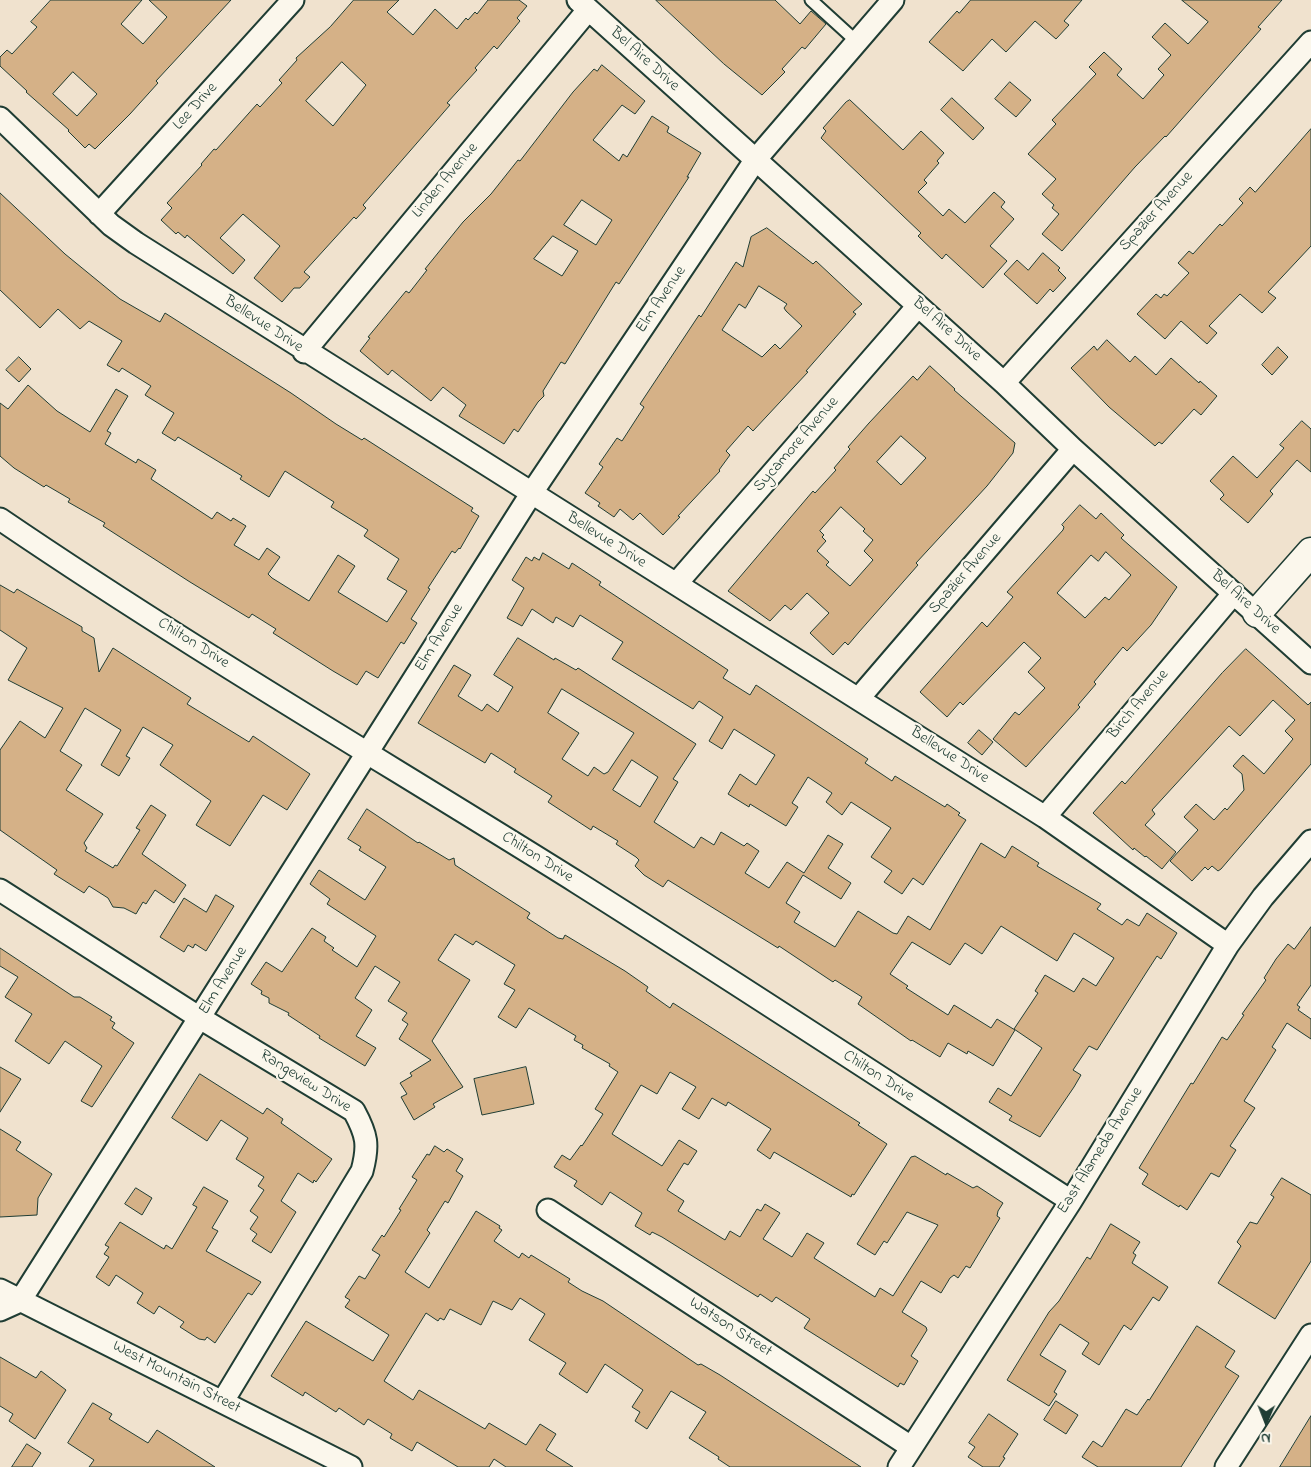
<!DOCTYPE html>
<html>
<head>
<meta charset="utf-8">
<style>
	body { margin:0 }
	#map { position:relative; width:1311px; height:1467px; overflow:hidden; background:#f0e2ce; font-family:"Indie Flower",sans-serif }
	canvas { display:block }
	.north { position:absolute; left:1241px; top:1397px; width:50px; height:50px; -webkit-text-stroke:4px #fbf7ec; paint-order:stroke; rotate:181deg; font-size:14px; font-weight:700; line-height:20px; text-align:center; color:#1f3d34 }
	.north::after { content:''; display:block; margin:auto; width:18px; height:22px; background:#1f3d34; clip-path:polygon(50% 0,100% 100%,50% 72%,0 100%) }
</style>
</head>
<body>
<div id="map">
<canvas width="1311" height="1467"></canvas>
<div class="north">N</div>
</div>
<script>
const g = document.querySelector('canvas').getContext('2d');
g.lineJoin = 'round';
function paint(path, color) {
  g.fillStyle = color;
  g.fill(path, 'evenodd');
}
function stroke(path, color, width, dash) {
  g.strokeStyle = color;
  g.lineWidth = width;
  g.lineCap = dash ? 'butt' : 'round';
  g.setLineDash(dash || []);
  g.stroke(path);
}
function drawText(font, color, halo, rows, align = 'center') {
  g.font = font + ' "Indie Flower",sans-serif';
  g.lineWidth = 4.5;
  g.setLineDash([]);
  g.textBaseline = 'middle';
  g.strokeStyle = halo;
  g.fillStyle = color;
  for (const [text, x, y, turn = 0] of rows) {
    g.save();
    g.translate(x, y);
    g.rotate((+turn || 0) * Math.PI / 180);
    g.textAlign = isNaN(turn) ? turn : align;
    if (halo) g.strokeText(text, 0, 0);
    g.fillText(text, 0, 0);
    g.restore();
  }
}
const building = new Path2D(`
	M51,0H142L121,24L143,44L167,17L149,0H231L156,81L158,83L130,114L95,149L89,144L85,148L68,131L69,130L26,92L27,91L0,66V57L7,50L12,54L37,27L31,22ZM73,72L97,94L77,116L53,94Z
	M354,0H399L387,12L413,35L435,9L457,29L466,18L468,20L475,12L477,14L488,0H519L527,6L517,18L520,21L497,49L494,46L475,68L477,70L447,103L450,105L363,205L366,208L356,219L354,217L304,272L310,277L300,288H294L282,302L254,278L280,246L243,214L220,238L245,260L233,274L187,235L185,238L178,232L176,234L161,220L172,208L167,203L202,165L201,164L214,149L216,150L257,104L260,107L282,83L279,80L297,60L296,58L330,27ZM342,62L366,85L333,126L306,101Z
	M656,0H775L800,24L811,11L826,24L805,49L802,47L782,69L785,72L762,95L724,64Z
	M971,0H1082L1064,21L1069,25L1056,39L1035,21L1006,52L992,39L963,71L929,42L957,11L959,13Z
	M1182,0H1282L1258,27L1261,29L1218,78L1166,137L1165,136L1135,167L1062,251L1042,234L1059,214L1052,208L1054,205L1042,194L1056,179L1028,154L1056,124L1052,120L1096,74L1089,67L1104,52L1122,69L1117,75L1143,99L1164,75L1158,69L1171,55L1152,37L1165,23L1188,44L1208,22Z
	M602,65L645,101L635,114L622,105L593,140L619,161L623,154L627,157L652,116L669,127L667,132L701,153L687,177H689L619,284L616,282L565,364L561,362L543,391L544,396L538,402L518,432L514,429L504,444L459,416L466,405L443,387L431,401L392,370L388,375L360,351L370,338L368,337L406,291L409,293L427,270L425,269L463,222L491,194L518,160L520,161L573,92L594,69L597,71ZM582,200L612,220L596,245L564,225ZM553,236L578,251L562,276L534,259Z
	M1010,82L1031,100L1016,117L995,99Z
	M952,98L984,128L973,140L941,110Z
	M850,100L903,150L921,131L944,153L937,161L939,163L924,180L927,183L918,192L943,216L949,209L965,223L994,192L1005,202L1001,207L1014,219L990,246L1007,261L983,288L946,254L942,259L918,236L921,233L821,138L826,131L823,128L846,102Z
	M1311,129V246L1268,292L1276,298L1262,313L1240,294L1209,326L1217,333L1207,344L1181,321L1165,339L1137,314L1156,294L1161,298L1164,294L1167,296L1189,273L1178,263L1189,251L1193,254L1220,224L1222,226L1243,203L1239,199L1250,187L1255,192Z
	M0,193L65,254L120,299L160,322L165,313L291,393L336,424L362,440L364,438L473,508L471,511L479,516L460,549L459,548L455,553L452,551L428,588L430,589L411,619L417,623L404,644L401,642L378,678L366,671L357,685L333,671L273,633L276,629L252,614L249,618L190,582L103,526L105,523L68,502L70,499L46,485L44,487L14,468L0,456V403L8,409L28,385L57,411L90,432L116,389L128,396L107,431L111,433L105,444L136,463L138,459L156,470L151,479L212,519L217,512L231,521L233,518L246,526L234,545L259,560L267,548L280,557L268,574L272,578L309,601L338,555L355,566L338,592L387,622L407,591L387,579L399,559L364,536L368,530L331,507L334,502L285,471L269,497L240,479L242,476L178,437L175,441L162,433L174,413L145,395L151,386L122,368L119,372L107,365L122,341L89,321L80,329L58,309L40,328L0,290Z
	M767,228L813,264L816,261L862,304L853,312L856,314L806,371L808,372L753,431L748,426L726,451L730,455L719,470L720,471L678,516L680,517L663,535L640,513L633,520L620,509L614,517L598,506L600,503L585,493L603,467L599,464L617,438L622,441L644,407L640,404L699,315L701,317L736,262L743,267L751,237ZM759,286L787,304L784,308L786,311L802,326L780,349L775,344L762,357L722,330L739,304L745,308Z
	M1043,253L1060,268L1058,270L1066,278L1053,292L1050,289L1037,304L1004,274L1017,260L1028,270Z
	M1107,340L1130,362L1135,356L1156,375L1171,358L1199,383L1200,381L1217,396L1201,415L1194,409L1162,444L1159,442L1155,446L1109,407L1071,368L1094,346L1097,350Z
	M1278,347L1288,357L1272,375L1262,365Z
	M19,357L31,369L19,382L6,370Z
	M930,366L955,389L954,390L1015,443L1013,453L987,486L916,563L918,565L859,632L848,645L845,642L833,655L810,633L829,613L807,593L791,610L785,605L770,621L728,591L813,491L815,493L836,470L834,468L850,449L848,447L869,423L913,376L917,380ZM901,436L926,458L901,485L877,462ZM841,507L865,529L863,531L873,540L864,551L873,560L850,586L826,565L829,562L817,551L826,541L822,537L824,535L820,531Z
	M1302,421L1311,429V472L1297,460L1270,491L1273,494L1248,523L1220,499L1224,495L1222,492L1210,481L1233,456L1257,478L1284,448L1280,445Z
	M1080,505L1096,519L1101,513L1124,535L1121,538L1177,587L1151,625L1127,651L1123,647L1094,682L1096,684L1078,705L1080,707L1026,767L993,739L1015,712L1019,715L1045,688L1028,672L1041,658L1024,642L963,705L960,702L947,717L920,692L982,622L987,627L1013,597L1007,592L1063,530L1064,527L1062,525ZM1106,552L1131,575L1109,600L1105,597L1085,618L1057,593L1091,555L1098,561Z
	M543,553L569,569L572,563L601,582L599,585L728,670L723,678L750,695L756,685L868,759L865,763L892,781L895,776L945,807L947,804L960,813L958,815L966,820L923,885L913,878L902,894L884,882L892,871L871,857L891,828L851,802L842,815L826,802L832,793L808,777L792,803L798,807L786,826L750,804L749,807L728,794L740,774L756,785L775,755L734,729L722,749L709,741L723,717L699,701L693,709L612,659L623,642L580,615L573,627L556,617L553,623L532,609L522,626L507,618L524,588L512,580L526,557L532,561L534,557L539,560Z
	M0,585L14,593L17,589L82,627V631L94,638L99,672L113,648L191,698L187,704L249,742L253,736L310,774L287,810L263,795L230,846L196,825L211,801L160,765L173,745L143,727L126,756L130,758L119,776L101,765L121,730L85,708L60,751L82,765L66,790L103,814L84,843L87,848L85,851L113,868L115,865L117,866L140,830L136,828L151,805L166,815L142,854L186,885L174,903L155,890L146,904L143,902L136,914L124,908L113,907L108,898L89,886L84,893L54,874L57,870L0,830V750L20,721L45,738L63,708L8,680L27,648L0,630Z
	M518,638L554,660L555,658L576,670L578,668L696,744L673,779L678,782L654,822L694,848L701,837L714,845L721,832L744,846L747,843L759,851L745,873L769,888L787,862L804,873L828,835L843,844L828,868L851,883L841,899L803,875L786,903L800,912L794,922L835,947L858,911L893,933L897,934L908,916L930,930L981,843L1005,858L1012,846L1039,863L1037,866L1101,904L1097,909L1122,925L1127,919L1139,926L1147,913L1177,933L1161,959L1157,956L1146,973L1097,1050L1089,1046L1073,1070L1081,1075L1074,1087L1040,1137L1009,1120L1012,1116L989,1102L998,1088L1011,1096L1042,1048L1014,1029L1038,993L1035,991L1045,975L1074,992L1083,978L1096,986L1114,958L1074,933L1057,961L1001,926L982,954L965,943L950,965L912,942L890,974L908,986L906,988L948,1015L954,1005L991,1028L997,1019L1015,1030L993,1066L968,1051L967,1054L948,1043L940,1057L912,1040L911,1041L858,1004L862,997L835,980L833,982L779,946L778,948L668,880L663,887L644,875L635,866L639,860L636,857L616,844L618,841L593,826L591,830L548,802L552,796L514,772L516,769L491,753L485,763L418,723L454,665L471,675L458,696L482,711L487,704L498,712L513,687L494,675ZM562,689L634,733L608,772L604,774L594,767L588,776L562,759L579,733L548,713ZM632,760L658,777L640,807L613,790Z
	M1246,649L1308,705L1311,702V764L1221,869L1218,871L1212,866L1208,870L1205,867L1192,881L1170,861L1198,830L1184,817L1196,804L1214,820L1225,808L1227,810L1244,790L1242,774L1233,766L1243,755L1264,774L1293,739L1285,731L1295,720L1273,700L1240,736L1229,726L1152,810L1155,814L1145,825L1176,852L1162,869L1146,856L1145,857L1134,848L1133,850L1093,813L1122,781L1125,784L1222,673Z
	M979,730L993,742L982,755L968,743Z
	M367,809L418,843L419,842L449,860L454,858L455,865L530,913L527,918L558,938L563,939L565,935L625,971L648,987L646,991L670,1008L673,1003L860,1123L858,1125L887,1144L854,1195L852,1194L851,1197L774,1152L770,1159L757,1150L771,1129L728,1102L726,1106L712,1098L699,1119L682,1109L696,1087L670,1072L657,1094L641,1085L612,1134L662,1166L679,1140L697,1151L688,1165L684,1163L667,1190L684,1201L678,1211L725,1240L730,1231L740,1237L757,1209L761,1211L765,1204L780,1213L763,1239L792,1257L807,1233L824,1243L814,1258L875,1297L880,1288L893,1296L938,1225L907,1212L887,1243L884,1241L875,1255L857,1244L911,1157L915,1156L946,1175L947,1173L973,1188L977,1186L1003,1203L998,1211L997,1216L1000,1218L970,1268L966,1266L958,1278L954,1275L950,1278L941,1293L921,1281L902,1312L926,1327L927,1330L911,1356L918,1361L904,1385L900,1383L898,1387L804,1328L810,1319L776,1297L772,1302L760,1294L758,1297L662,1237L652,1232L650,1235L635,1226L642,1213L610,1192L602,1205L574,1186L577,1181L554,1167L562,1155L570,1160L581,1145L582,1146L603,1114L595,1109L618,1072L609,1066L610,1064L582,1048L583,1045L574,1040L576,1036L529,1008L516,1028L498,1017L515,990L504,984L515,965L476,941L473,945L455,934L438,960L470,980L432,1041L463,1087L433,1104L435,1107L414,1120L401,1097L407,1094L400,1083L412,1076L410,1073L431,1060L399,1039L408,1024L402,1020L407,1013L388,1001L400,982L375,966L355,998L372,1010L356,1036L376,1048L365,1066L319,1038L320,1036L288,1015L289,1013L269,1003V998L261,994L262,991L251,984L266,962L282,972L312,928L326,937L324,941L334,948L332,950L357,967L376,936L327,904L330,899L310,884L319,870L365,900L386,867L359,850L361,847L348,839Z
	M216,895L234,906L206,951L195,944L193,948L188,945L184,952L160,937L184,898L206,912Z
	M1311,927V985L1297,1005L1300,1007L1298,1010L1311,1019V1039L1287,1023L1272,1047L1276,1050L1244,1101L1255,1108L1230,1146L1236,1150L1219,1177L1211,1173L1187,1210L1180,1205L1179,1207L1142,1184L1148,1174L1139,1168L1191,1083L1193,1084L1222,1037L1227,1040L1244,1015L1242,1014L1266,980L1264,978L1276,959L1288,944L1294,949Z
	M0,948L74,997H80L112,1017L110,1020L115,1023L112,1028L134,1043L92,1107L81,1101L102,1066L65,1041L49,1064L15,1041L32,1014L5,997L18,977L0,966Z
	M0,1067L21,1079L0,1112Z
	M526,1067L534,1104L482,1115L474,1079Z
	M200,1074L263,1114L267,1108L283,1119L281,1123L332,1159L316,1182L314,1180L313,1183L298,1173L281,1201L296,1212L271,1253L252,1241L257,1234L250,1229L258,1217L250,1211L264,1190L258,1186L264,1177L236,1159L248,1138L221,1120L207,1141L172,1118Z
	M0,1129L21,1142L16,1150L52,1174L38,1198L37,1215L0,1217Z
	M435,1146L444,1152L447,1149L463,1159L456,1171L463,1176L448,1203L445,1201L427,1230L430,1233L405,1272L429,1288L476,1211L500,1226L499,1228L502,1230L494,1241L519,1258L522,1253L529,1258L531,1255L570,1279L568,1282L582,1291L603,1301L698,1365L701,1364L720,1375L861,1467H730L718,1459L719,1457L689,1438L706,1412L671,1391L647,1429L635,1421L640,1412L632,1407L643,1390L605,1364L587,1393L559,1374L566,1363L529,1340L545,1314L520,1298L512,1310L493,1301L481,1325L450,1309L444,1320L440,1318L438,1321L426,1313L384,1381L413,1400L419,1390L485,1429L489,1423L526,1445L540,1424L556,1434L546,1450L573,1467H506L494,1459L489,1467H458L417,1442L412,1451L390,1438L392,1434L368,1419L364,1425L339,1408L336,1412L305,1392L303,1396L271,1376L306,1321L373,1361L389,1335L345,1307L350,1300L345,1297L359,1276L365,1279L380,1255L372,1250L382,1235L384,1237L401,1210L399,1209L417,1180L412,1177L427,1154L429,1155Z
	M1282,1178L1311,1195V1261L1275,1319L1218,1283L1241,1246L1237,1242L1250,1222L1257,1224L1274,1197L1271,1195Z
	M204,1187L228,1201L212,1228L218,1231L206,1251L261,1282L252,1295L248,1293L215,1343L207,1337L205,1340L199,1339L180,1327L184,1322L159,1306L154,1314L137,1303L143,1293L116,1275L109,1286L96,1277L109,1257L104,1254L109,1247L105,1245L120,1222L164,1249L166,1245L172,1249L197,1207L193,1205Z
	M136,1188L152,1198L142,1215L125,1204Z
	M1111,1224L1140,1242L1133,1253L1136,1255L1132,1263L1168,1287L1159,1301L1153,1297L1131,1330L1124,1325L1099,1365L1082,1354L1089,1343L1060,1324L1040,1355L1066,1371L1054,1392L1057,1394L1049,1406L1007,1380L1049,1312L1059,1301L1087,1257L1090,1259Z
	M1197,1326L1235,1351L1225,1367L1239,1376L1181,1467H1098L1082,1457L1093,1441L1102,1447L1126,1409L1137,1415L1148,1399L1149,1400Z
	M0,1357L36,1378L41,1371L66,1390L35,1439L9,1421L13,1414L0,1406Z
	M1056,1401L1078,1415L1066,1434L1044,1420Z
	M93,1403L112,1414L109,1419L148,1443L157,1430L215,1467H89L94,1460L68,1443Z
	M989,1414L1018,1434L1003,1457L1005,1458L999,1467H983L968,1457L975,1447L969,1443Z
	M1311,1416V1467H1280Z
	M27,1444L41,1453L32,1467H12Z`);
paint(building, '#d5b187');
stroke(building, '#1f3d34', 1);
const service = new Path2D(`
	M811,0L856,41`);
const minor = new Path2D(`
	M578,0L1004,383L1073,449L1311,663
	M0,118L111,225L136,243L1045,817L1228,945
	M99,214L293,0
	M304,352L588,10
	M1004,383L1311,42
	M0,519C188,647 385,762 578,883C743,987 907,1095 1071,1201
	M676,584L918,306
	M859,698L1073,449
	M1045,817L1234,593
	M0,890L200,1018L354,1111C367,1135 369,1145 362,1171L223,1401
	M548,1210L911,1447
	M0,1290L351,1467
	M0,1310L20,1301L531,494L756,159L893,0
	M899,1467L1071,1201L1228,945L1263,897L1311,841
	M1226,1467L1311,1335`);
const tertiary = new Path2D(`
	M1257,613L1311,552`);
stroke(service, '#1f3d34', 15);
stroke(minor, '#1f3d34', 25);
stroke(tertiary, '#1f3d34', 31);
stroke(service, '#fbf7ec', 11);
stroke(minor, '#fbf7ec', 21);
stroke(tertiary, '#fbf7ec', 28);
drawText('16px', '#1f3d34', '#fbf7ec', [
	["Bel Aire Drive",644,60,42],
	["Lee Drive",196,107,-48],
	["Linden Avenue",446,181,-50],
	["Spazier Avenue",1157,212,-48],
	["Elm Avenue",662,300,-56],
	["Bellevue Drive",263,325,33],
	["Bel Aire Drive",946,330,42],
	["Sycamore Avenue",797,445,-49],
	["Bellevue Drive",606,541,32],
	["Spazier Avenue",966,574,-49],
	["Bel Aire Drive",1245,603,42],
	["Elm Avenue",440,638,-58],
	["Chilton Drive",193,644,32],
	["Birch Avenue",1139,705,-50],
	["Bellevue Drive",949,756,33],
	["Chilton Drive",537,858,32],
	["Elm Avenue",224,981,-58],
	["Chilton Drive",878,1077,33],
	["Rangeview Drive",305,1082,32],
	["East Alameda Avenue",1101,1151,-58],
	["Watson Street",730,1328,33],
	["West Mountain Street",176,1378,27]
]);
</script>
</body>
</html>
